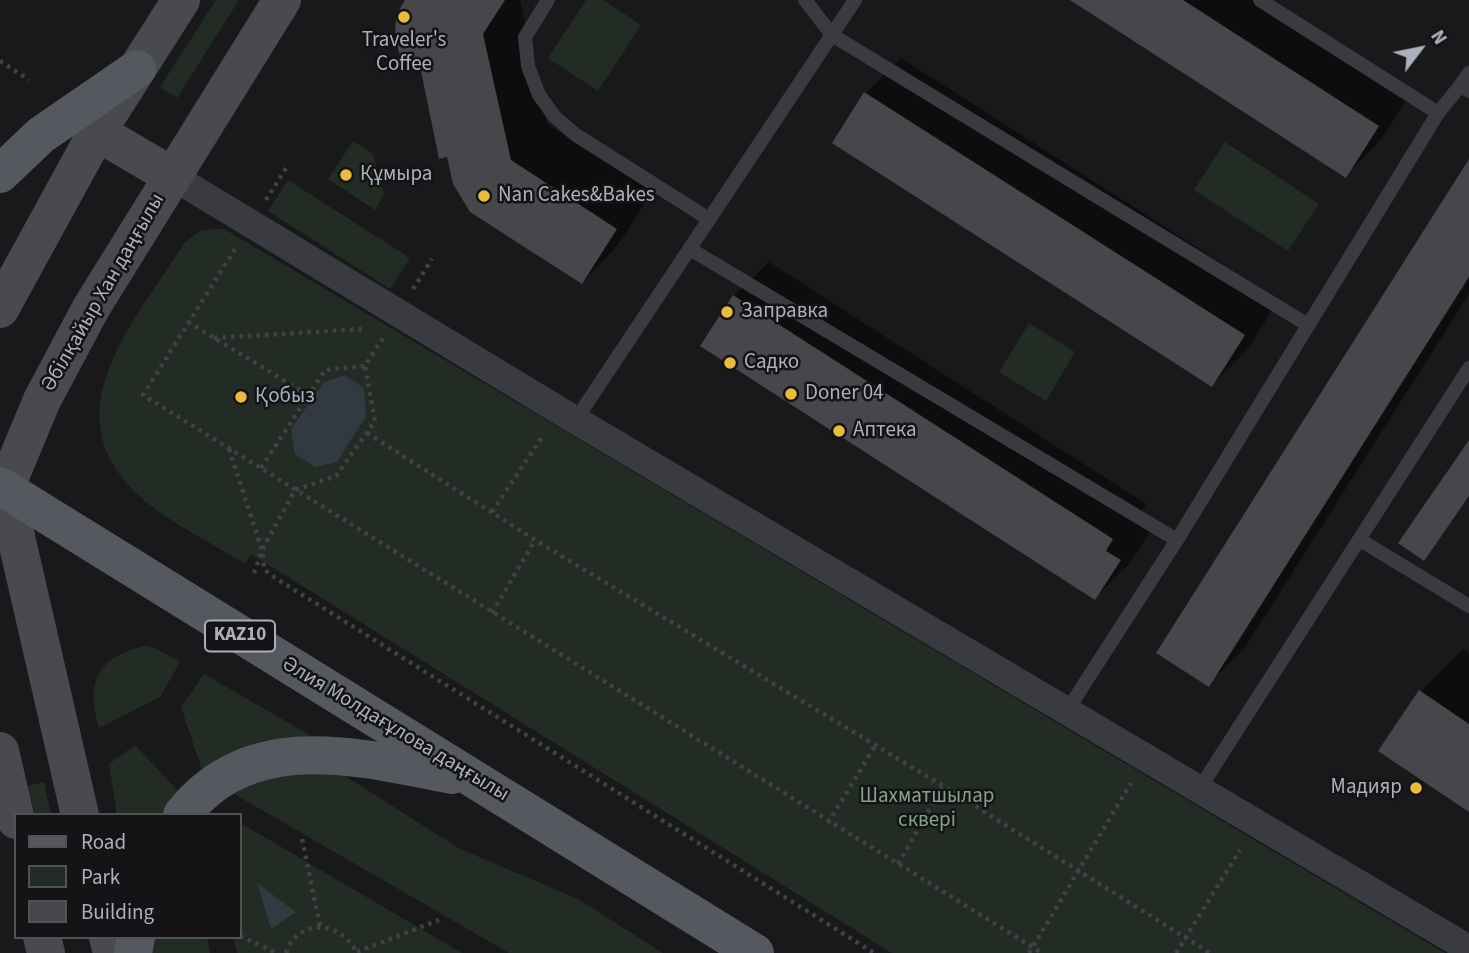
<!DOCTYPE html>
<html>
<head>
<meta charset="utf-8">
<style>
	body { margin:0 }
	#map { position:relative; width:1469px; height:953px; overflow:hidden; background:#19191b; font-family:"Source Sans 3",sans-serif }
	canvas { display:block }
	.legend { position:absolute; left:14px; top:813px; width:228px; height:126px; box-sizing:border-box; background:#141416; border:2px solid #515258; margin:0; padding:9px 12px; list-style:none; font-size:21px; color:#acb0ba }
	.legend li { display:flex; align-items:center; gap:14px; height:35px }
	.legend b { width:35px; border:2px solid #515258 }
	.north { position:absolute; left:1385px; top:14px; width:70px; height:70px; -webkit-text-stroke:5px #141416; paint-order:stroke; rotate:58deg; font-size:19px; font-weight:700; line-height:28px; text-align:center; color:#acb0ba }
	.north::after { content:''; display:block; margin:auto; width:24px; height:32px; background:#acb0ba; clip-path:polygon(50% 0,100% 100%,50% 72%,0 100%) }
</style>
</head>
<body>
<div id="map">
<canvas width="1469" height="953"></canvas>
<ul class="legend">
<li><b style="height:9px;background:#56585f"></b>Road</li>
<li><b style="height:19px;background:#232b25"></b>Park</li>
<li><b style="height:19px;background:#46464b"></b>Building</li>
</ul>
<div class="north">N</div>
</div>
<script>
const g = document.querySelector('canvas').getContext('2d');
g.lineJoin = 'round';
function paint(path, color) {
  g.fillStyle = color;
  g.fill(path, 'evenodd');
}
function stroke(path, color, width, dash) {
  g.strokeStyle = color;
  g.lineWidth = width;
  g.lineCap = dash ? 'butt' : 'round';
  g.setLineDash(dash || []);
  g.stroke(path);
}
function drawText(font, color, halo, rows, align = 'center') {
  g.font = font + ' "Source Sans 3",sans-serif';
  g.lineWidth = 5;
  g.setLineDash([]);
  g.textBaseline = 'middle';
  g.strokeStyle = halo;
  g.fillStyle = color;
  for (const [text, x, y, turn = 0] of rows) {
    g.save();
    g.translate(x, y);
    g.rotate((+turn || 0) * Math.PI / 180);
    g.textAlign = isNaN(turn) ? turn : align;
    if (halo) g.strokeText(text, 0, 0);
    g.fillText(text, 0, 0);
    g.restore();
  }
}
paint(new Path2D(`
	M216,0H239L177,98L160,87Z
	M586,0H603L641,25L598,91L548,58Z
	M353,141L373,154L384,195L375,210L328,179Z
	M1225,142L1319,204L1288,251L1194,190Z
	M288,180L410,258L390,289L268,211Z
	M213,229H224L1445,953H892L251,554L245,564C213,544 174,525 145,501C45,416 134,324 185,242L200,231Z
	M1029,323L1075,352L1046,401L999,372Z
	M145,646L155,648L180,662L160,697L99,728C85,682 97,657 145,646Z
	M204,674L322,742L204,776L181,707Z
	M135,745L179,792L161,815H117L109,764Z
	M266,770L342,774L460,849L578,899L663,953H509L229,791Z
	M44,782L51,815H35L28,786Z
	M240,825H244L462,953H237L233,937H240Z
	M154,937H207L210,953H151Z`), '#232b25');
paint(new Path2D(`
	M345,375L364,388L366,416L337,462L315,467L295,454L291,429L324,382Z
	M257,883L296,912L271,929Z`), '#323940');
paint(new Path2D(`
	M407,0H520L547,124L652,192L618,245L582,282Z
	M1073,0H1272L1413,90L1381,140L1346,175Z
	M901,58L1279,300L1247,350L1212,385L834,143L866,93Z
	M1469,163V294L1244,649L1208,684Z
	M769,262L1146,504L1139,516L1154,526L1129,564L1095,598L734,296Z
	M1469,445V497L1424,559Z
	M1463,649L1469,654V809L1421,691Z`), '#0007');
paint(new Path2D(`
	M405,0H505L483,34L511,160L617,229L582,284L470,212L453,184L447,157L439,159L419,61L402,66L395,34L396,15Z
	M1070,0H1183L1379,126L1346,178Z
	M864,92L1245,335L1212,387L832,143Z
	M1469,159V277L1209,687L1156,653Z
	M733,295L1113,539L1106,551L1121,560L1095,600L700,346Z
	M1469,440V496L1424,561L1398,543Z
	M1419,690L1469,724V812L1378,751Z`), '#46464b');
stroke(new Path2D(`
	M0,61L29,80
	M266,200L288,165
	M235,249L143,395L1042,953
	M413,289L432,259
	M188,322L308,395
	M214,338L363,329
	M367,433L535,540L943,786L1210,953
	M229,449L262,550L264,568L269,574L874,953
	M261,468L325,370L365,366
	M492,512L544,434
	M254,573L262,550L295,490L336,476L375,421L365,366L383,338
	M492,613L535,540
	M828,823L875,746
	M302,839L320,926
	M898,864L943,786
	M240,936L277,953
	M357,952L439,920
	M286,953C299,916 342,922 357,953
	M1029,953L1131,783
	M1176,953L1240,850`), '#404247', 4.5, [3.5, 5]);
stroke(new Path2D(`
	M548,0L525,37L528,66L539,95L555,117L576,135L709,219
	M805,0L832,35L1308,325
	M1260,0L1438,113
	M1469,73L1460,86L1469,91
	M690,249L1177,540L1068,709
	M575,421L855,0
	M1177,540L1438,113L1460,86
	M1360,540L1469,606
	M1200,788L1469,368`), '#3a3b40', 14);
stroke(new Path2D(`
	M172,176L560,411L1469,949`), '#3a3b40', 28);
stroke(new Path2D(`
	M97,132L172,176
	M0,309L97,132L181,0
	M0,751L16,820
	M80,815L5,489L42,400L91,308L282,0
	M42,937L46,953
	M108,937L112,953`), '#484a50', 38);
stroke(new Path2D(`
	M0,174L41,135L137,69
	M0,486L755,953
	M182,815C251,727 358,757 452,775
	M133,953L136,937`), '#56585f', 38);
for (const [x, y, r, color] of [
	[404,17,7,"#e8bb44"],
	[346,175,7,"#e8bb44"],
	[484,196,7,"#e8bb44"],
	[727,312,7,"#e8bb44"],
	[730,363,7,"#e8bb44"],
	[791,394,7,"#e8bb44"],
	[241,397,7,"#e8bb44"],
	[839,431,7,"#e8bb44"],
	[1416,788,7,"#e8bb44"]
]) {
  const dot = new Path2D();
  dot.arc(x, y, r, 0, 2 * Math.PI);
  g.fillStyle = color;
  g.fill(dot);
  stroke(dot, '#141416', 2.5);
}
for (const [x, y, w] of [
	[240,636,70]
]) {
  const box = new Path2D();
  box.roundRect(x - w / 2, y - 15.5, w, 31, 5);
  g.fillStyle = '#141416';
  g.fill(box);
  stroke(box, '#acb0ba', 2);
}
drawText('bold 19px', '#acb0ba', null, [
	["KAZ10",240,636]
]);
drawText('21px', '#acb0ba', '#141416', [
	["Traveler's",404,41,"center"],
	["Coffee",404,65,"center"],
	["Құмыра",360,175],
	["Nan Cakes&Bakes",498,196],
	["Заправка",741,312],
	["Садко",744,363],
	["Doner 04",805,394],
	["Қобыз",255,397],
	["Аптека",853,431],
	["Мадияр",1402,788,"right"]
], 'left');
drawText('21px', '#acb0ba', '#141416', [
	["Әбілқайыр Хан даңғылы",104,293,-60],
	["Әлия Молдағұлова даңғылы",395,730,31]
]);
drawText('21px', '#85a388', '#141416', [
	["Шахматшылар",927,797],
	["сквері",927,821]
]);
</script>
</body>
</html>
